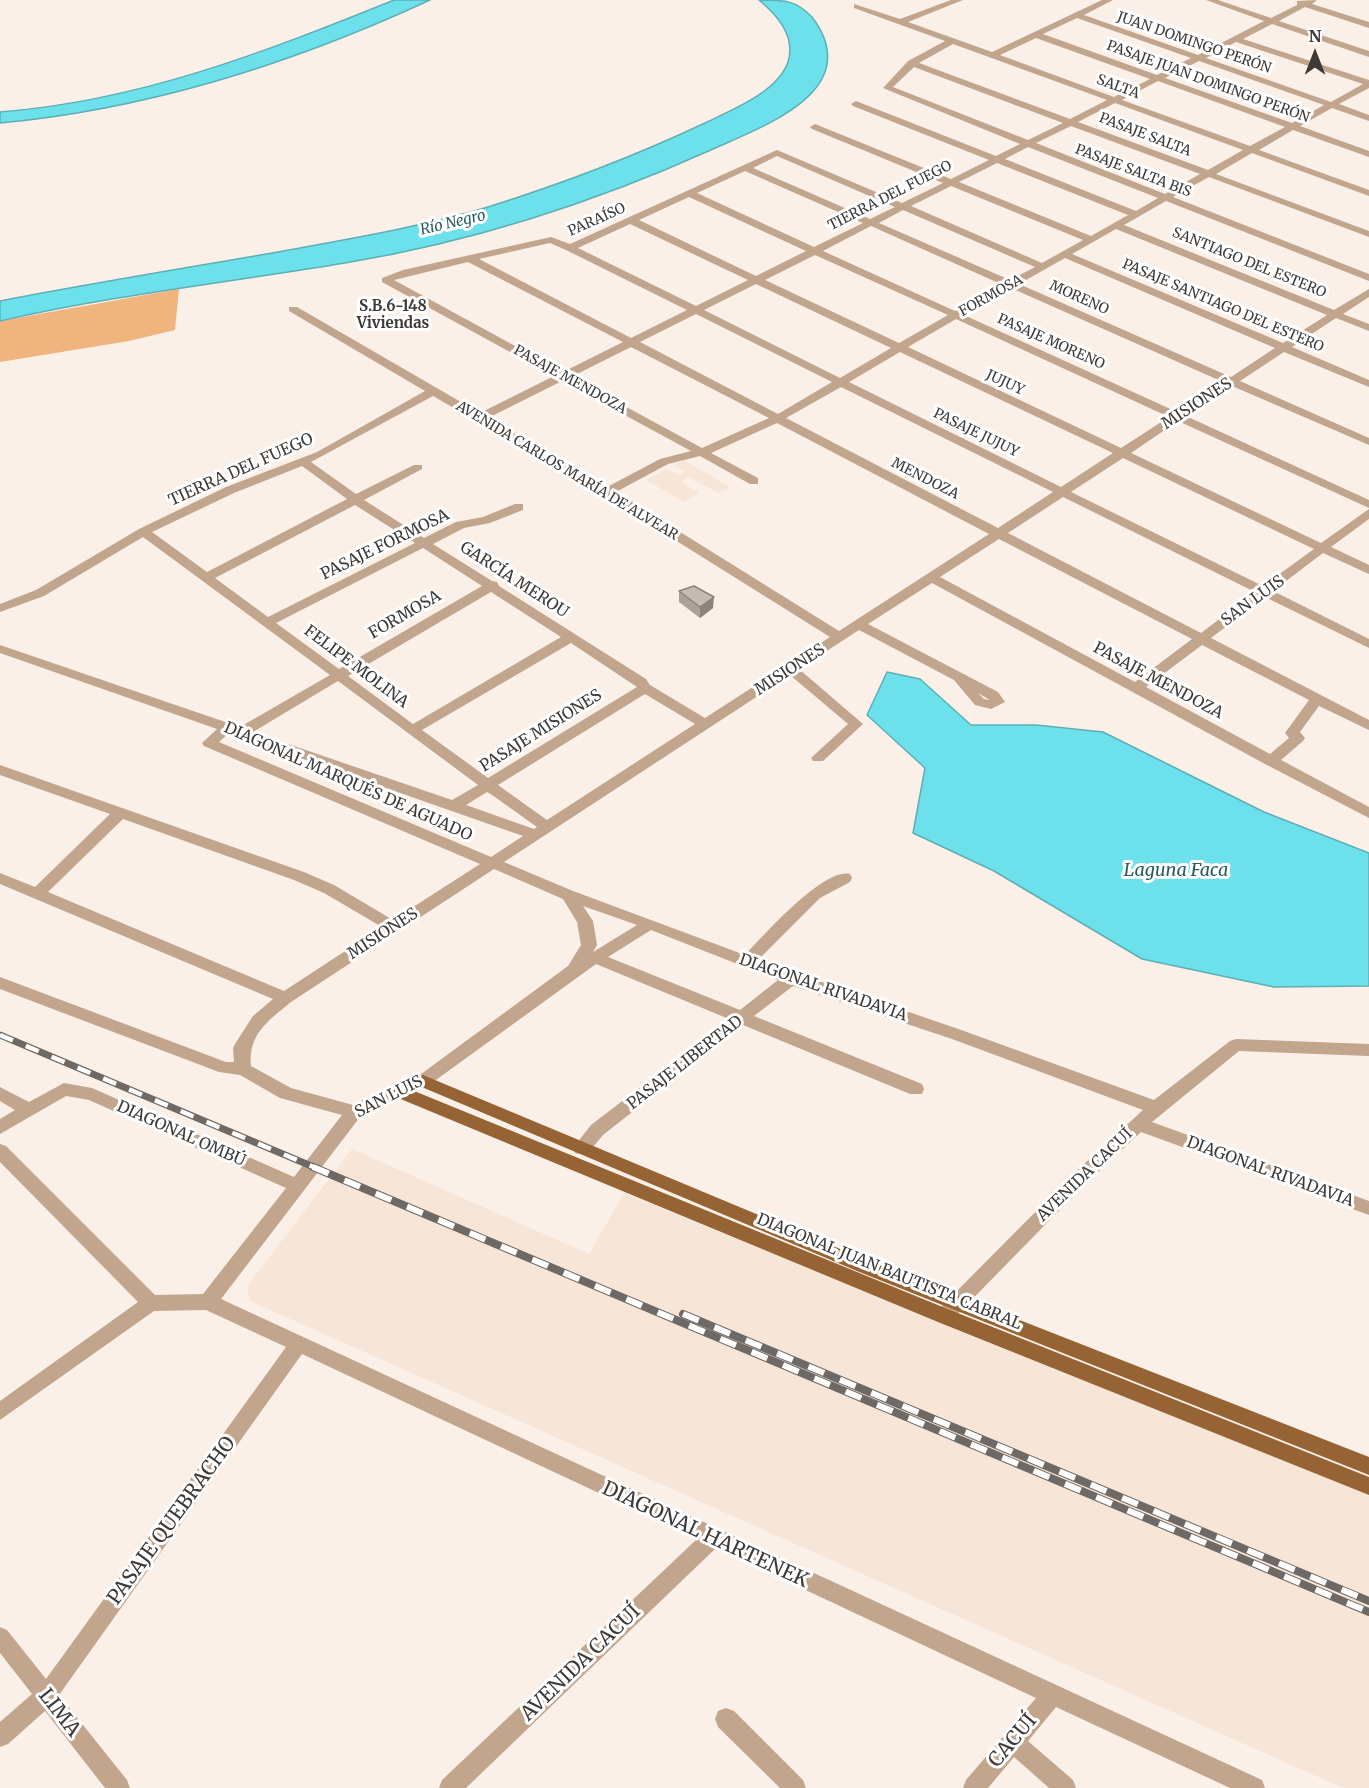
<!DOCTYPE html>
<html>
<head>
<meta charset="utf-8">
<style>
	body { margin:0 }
	#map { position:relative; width:1369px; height:1788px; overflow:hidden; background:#fbf0e7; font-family:Merriweather,serif }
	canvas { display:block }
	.north { position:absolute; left:1285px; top:24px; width:60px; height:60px; -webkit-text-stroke:4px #fff; paint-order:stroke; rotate:0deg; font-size:16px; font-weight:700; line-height:24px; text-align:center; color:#3d3936 }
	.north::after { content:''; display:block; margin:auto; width:21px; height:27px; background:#3d3936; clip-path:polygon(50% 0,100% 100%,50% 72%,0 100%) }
</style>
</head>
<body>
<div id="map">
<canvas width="1369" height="1788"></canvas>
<div class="north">N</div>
</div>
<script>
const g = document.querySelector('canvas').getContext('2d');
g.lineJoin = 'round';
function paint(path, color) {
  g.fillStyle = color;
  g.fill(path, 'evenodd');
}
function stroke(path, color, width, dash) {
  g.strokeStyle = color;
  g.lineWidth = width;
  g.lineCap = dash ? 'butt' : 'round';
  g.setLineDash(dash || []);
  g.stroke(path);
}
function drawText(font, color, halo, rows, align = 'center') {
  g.font = font + ' Merriweather,serif';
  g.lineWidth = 6;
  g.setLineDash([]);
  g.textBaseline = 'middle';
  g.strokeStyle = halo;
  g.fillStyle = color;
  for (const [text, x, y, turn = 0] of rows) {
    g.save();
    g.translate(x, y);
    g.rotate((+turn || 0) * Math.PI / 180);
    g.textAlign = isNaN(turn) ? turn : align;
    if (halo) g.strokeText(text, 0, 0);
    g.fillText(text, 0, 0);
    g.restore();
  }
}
paint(new Path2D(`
	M684,460L731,488L718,493L689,477L681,482L699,493L684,502L646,480L667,469L680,475L685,472L674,465Z
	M352,1149L589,1254L624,1193L1369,1495V1788H1343L250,1301L247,1286Z`), '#f7e5d7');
paint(new Path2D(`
	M179,289L175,330L129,341L0,362V321Z`), '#f0b47e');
const water = new Path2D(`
	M394,0H430C294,63 150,109 0,123V112C140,101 265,52 394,0Z
	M759,0C784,0 796,0 812,17C867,90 764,126 713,149C596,202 472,242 345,263C231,282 114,295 0,321V301C93,283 186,268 278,252C348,239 420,227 488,207C561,184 635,156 705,123C731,110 777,93 788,62C796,36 777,15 759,0Z
	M887,672L920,679L971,725H1036L1103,732L1264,812L1369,853V986L1274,987L1142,959L994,871L913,833L925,768L867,715Z`);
paint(water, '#6ce1ec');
stroke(water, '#5eafb5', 1.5);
paint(new Path2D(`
	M951,0H963L908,22L992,52L1102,0H1113L1084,15L1198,55L1264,21L1206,0H1218L1271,18L1297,5V1L1317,0L1312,4L1369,22V28L1305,7L1279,21L1369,51V57L1272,24L1243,39L1369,80V88L1339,104L1369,115V121L1332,108L1300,126L1369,151V157L1293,130L1259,150L1369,190V196L1252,153L1216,174L1369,231V237L1209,177L1173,197L1369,274V281L1166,201L1124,225L1334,310L1369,289V297L1343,314L1369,324V331L1336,318L1292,347L1369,380V387L1284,352L1240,381L1369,438V445L1232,386L1186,416L1369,500V508L1178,421L1131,453L1321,543L1369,509V519L1331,547L1369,565V574L1323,553L1273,591L1369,639V648L1265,597L1211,638L1369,720V730L1319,706L1300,732L1305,738L1303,741L1281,760L1369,807V818L1265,764L932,583L868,624L998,692L1005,702L991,709L975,705L954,680L859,630L799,669L863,724L823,761H813L811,758L848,724L790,675L504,862L573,891L745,955C763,936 824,867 850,874L852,878L850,882L820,898L758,960L964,1031L1154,1100L1230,1041L1236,1039L1369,1044V1056L1239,1051L1152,1122L1369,1201V1215L1141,1132L1084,1185L950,1322L944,1324L938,1322L935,1316L938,1310L1072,1175L1143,1110L952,1039L793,986L754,1016L922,1084L924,1089L922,1094H910L743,1025L603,1135C595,1144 588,1157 575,1153L573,1148L591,1125L729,1019L596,964L429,1085L403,1095L360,1117L221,1299L1262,1780L1265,1788H1230L1056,1707L1028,1741L1073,1780L1076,1788H1049L1014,1757L988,1788H963L966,1780L1036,1698L716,1548L466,1788H439L442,1780L697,1539L302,1354L59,1695L127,1780L130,1788H105L45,1711L8,1744L0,1747V1722L32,1694L0,1653V1627L7,1630L46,1679L286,1347L206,1310L154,1311L0,1420V1401L138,1302L0,1162V1144L6,1146L155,1295L203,1294L286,1188L89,1100L66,1096L0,1134V1119L15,1110L0,1101V1087L29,1102L64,1083L92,1088L294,1177L342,1115L280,1098L240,1075L219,1072L0,989V977L226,1062H234L233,1048L235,1044L253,1016L273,999L0,884V873L35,887L110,814L0,775V765L304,872L334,885L393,920L480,864L204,746L202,743L217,729L0,653V645L240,727L330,675L143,537L44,596L0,612V604L36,590L139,529L226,487L317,452L425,391L289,311V307H297L480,413L554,376L382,282V278L403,270L551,237L570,244L777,150L902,203L943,183L812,129L810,127L815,124L951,179L989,160L853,106L851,104L856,101L996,156L1020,144L883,88L908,61L945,41L854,8V4L900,19ZM1077,18L1191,58L1157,75L1043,34ZM1036,38L1150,79L1114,97L1000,55ZM1236,42L1363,84L1331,102L1206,58ZM953,44L1107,100L1070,119L919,63ZM1199,61L1324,105L1292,123L1165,78ZM914,67L1063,123L1028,140L893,87ZM1158,81L1285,127L1250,146L1122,100ZM1115,103L1243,150L1208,170L1078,122ZM1071,126L1200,174L1165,194L1036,143ZM1028,147L1158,198L1136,211L1005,159ZM777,156L895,207L870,219L753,168ZM997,163L1128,215L1091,236L959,182ZM745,171L863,223L814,247L697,193ZM951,186L1083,240L1042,263L911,206ZM689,197L806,251L756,276L639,220ZM903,210L1035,267L1010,280L879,223ZM630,224L748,280L696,306L578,248ZM871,226L1003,285L955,311L823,251ZM1116,229L1327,315L1283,343L1072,254ZM550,243L566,250L687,310L631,338L479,259ZM815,255L948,315L899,343L765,280ZM1065,258L1275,348L1231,377L1019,284ZM468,262L623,342L563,372L394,280ZM756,284L891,348L840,378L704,310ZM1011,288L1223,382L1177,412L964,315ZM696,314L832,382L778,414L640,342ZM956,319L1169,417L1121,448L908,347ZM631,347L769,418L702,448L571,377ZM900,352L1113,453L1061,487L849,382ZM562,381L691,451L660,459L607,487L488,418ZM841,387L1053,492L998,528L786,418ZM433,396L600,493L830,637L705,718L650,685L646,679L499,586L497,582L492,581L433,544L464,528L490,523L523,510V504H515L483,517L456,522L424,538L364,500L422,469V465H414L356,494L311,462ZM777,423L989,534L839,631L616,492L668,464L700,456L750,484H758V478L711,453ZM1123,458L1314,549L1263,586L1071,492ZM302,466L347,499L207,572L152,532L234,493ZM1063,497L1255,592L1201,633L1008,533ZM355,505L415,543L268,617L215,578ZM999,539L1192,639L1135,682L940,577ZM423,548L482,586L339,669L276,623ZM491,592L561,637L413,724L348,676ZM571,643L637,687L488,778L422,730ZM1202,645L1309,700L1285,733L1289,738L1270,754L1146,687ZM338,681L478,785L452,800L253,732ZM978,693L990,700L984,699ZM645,694L695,724L547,820L498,785ZM229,733L523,836L491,857L219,742ZM487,792L492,795L537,827L534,829L466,805ZM123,819L294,880L324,893L382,927L284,991L48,892ZM494,869L563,899L577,922L581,945L568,966L417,1077L391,1085L353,1105L291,1088L251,1066C248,1034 268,1021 291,1002ZM583,906L637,925L593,952L597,945L593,921ZM651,930L778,980L740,1010L608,957Z
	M726,1708L734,1711L803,1780L806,1788H780L718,1727L715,1719L718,1711Z`), '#c2a58d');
paint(new Path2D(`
	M423,1075L869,1261L1369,1457V1475L857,1271L417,1085L415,1081L417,1077Z
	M397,1084L950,1310L1369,1477V1495L938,1322L391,1095L389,1090L391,1085Z`), '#966434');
const railFar1 = new Path2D(`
	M0,1035L316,1168`);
const rail = new Path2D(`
	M313,1167L1369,1612
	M683,1314L1369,1601`);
stroke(railFar1, '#6e6964', 7);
stroke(rail, '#6e6964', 8);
stroke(railFar1, '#fff', 4.5, [14]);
stroke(rail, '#fff', 6, [17]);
paint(new Path2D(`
	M679,591L713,608L700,618L679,602Z`), '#aaa19a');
paint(new Path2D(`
	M714,597L713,608L700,618V607Z`), '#8b837d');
const building = new Path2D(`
	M694,586L714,597L700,607L679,591Z`);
paint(building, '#c6bbb3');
stroke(building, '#8b837d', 1.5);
drawText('14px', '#3d3936', '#fff', [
	["JUAN DOMINGO PERÓN",1194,43,19],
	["PASAJE JUAN DOMINGO PERÓN",1208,82,20],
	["SALTA",1118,87,20],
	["PASAJE SALTA",1145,135,21],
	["PASAJE SALTA BIS",1133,171,21],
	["TIERRA DEL FUEGO",890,196,-27],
	["PARAÍSO",597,220,-24],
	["SANTIAGO DEL ESTERO",1249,263,22],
	["FORMOSA",991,296,-29],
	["MORENO",1079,298,24],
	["PASAJE SANTIAGO DEL ESTERO",1223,306,23],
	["PASAJE MORENO",1051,342,24],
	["PASAJE MENDOZA",570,380,29],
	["JUJUY",1005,383,25],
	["PASAJE JUJUY",976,433,26],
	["AVENIDA CARLOS MARÍA DE ALVEAR",567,471,31],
	["MENDOZA",925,479,27]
]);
drawText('italic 15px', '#295c61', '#fff', [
	["Río Negro",453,223,-13]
]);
drawText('bold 15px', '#3d3936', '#fff', [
	["S.B.6-148",393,307],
	["Viviendas",393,324]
]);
drawText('16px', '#3d3936', '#fff', [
	["MISIONES",1197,404,-33],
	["TIERRA DEL FUEGO",241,470,-24],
	["PASAJE FORMOSA",385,545,-26],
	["GARCÍA MEROU",514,580,33],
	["SAN LUIS",1253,601,-36],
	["FORMOSA",405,615,-30],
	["FELIPE MOLINA",356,667,37],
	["MISIONES",790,670,-33],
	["PASAJE MENDOZA",1158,681,28],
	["PASAJE MISIONES",541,731,-32],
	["DIAGONAL MARQUÉS DE AGUADO",348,782,24],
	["MISIONES",383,934,-33],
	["DIAGONAL RIVADAVIA",823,988,19],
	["PASAJE LIBERTAD",685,1063,-38],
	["SAN LUIS",389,1097,-27],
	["DIAGONAL OMBÚ",181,1134,24],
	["DIAGONAL RIVADAVIA",1270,1172,20],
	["AVENIDA CACUÍ",1085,1175,-44],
	["DIAGONAL JUAN BAUTISTA CABRAL",889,1272,22]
]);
drawText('italic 18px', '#295c61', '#fff', [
	["Laguna Faca",1176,871]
]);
drawText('20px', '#3d3936', '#fff', [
	["PASAJE QUEBRACHO",172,1521,-54],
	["DIAGONAL HARTENEK",705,1535,25],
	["AVENIDA CACUÍ",581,1663,-44],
	["LIMA",59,1713,52],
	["CACUÍ",1013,1741,-50]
]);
</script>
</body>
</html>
